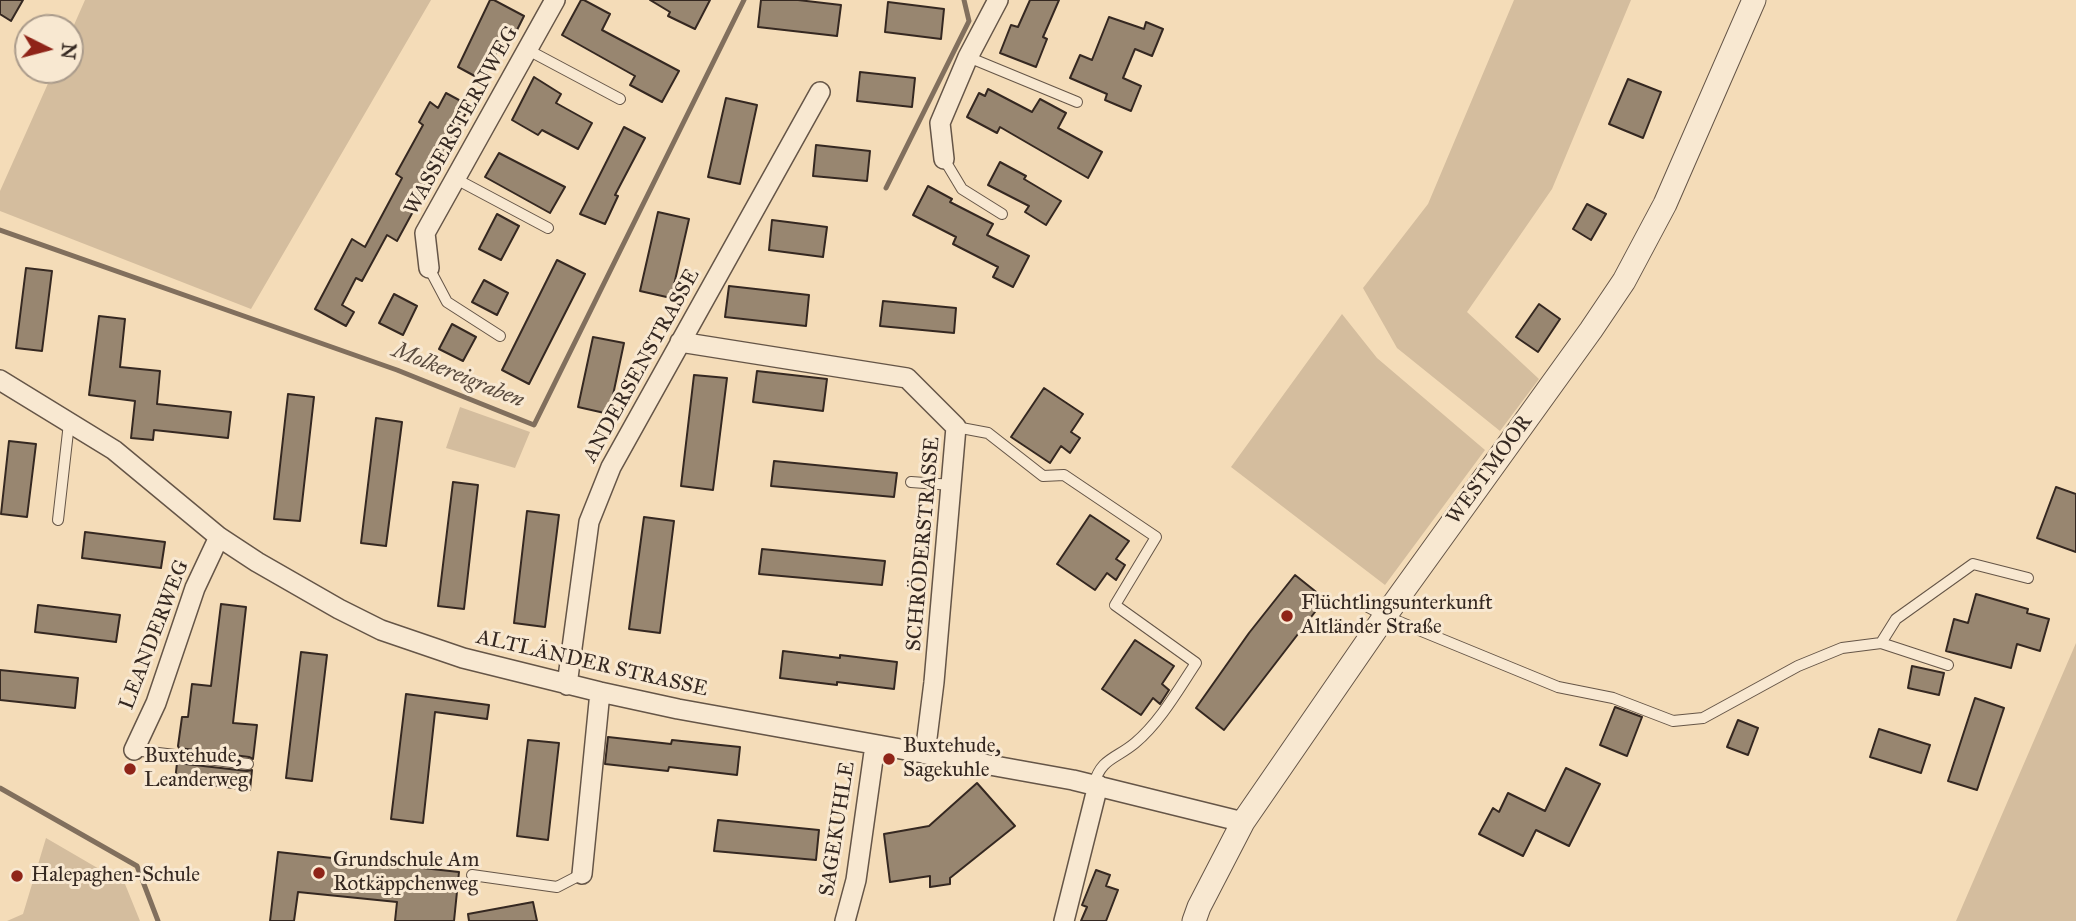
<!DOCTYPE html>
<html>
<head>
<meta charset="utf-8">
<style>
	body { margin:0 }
	#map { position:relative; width:2076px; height:921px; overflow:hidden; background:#f4dcb8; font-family:"IM FELL Great Primer",serif }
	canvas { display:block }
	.north { position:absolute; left:14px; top:14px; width:70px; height:70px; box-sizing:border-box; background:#f8e8d1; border:2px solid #aa9b8b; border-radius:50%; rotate:96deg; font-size:19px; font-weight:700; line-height:28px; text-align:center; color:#352821 }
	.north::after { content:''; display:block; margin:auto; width:24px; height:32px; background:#8f2418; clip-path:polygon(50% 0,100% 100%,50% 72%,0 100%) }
</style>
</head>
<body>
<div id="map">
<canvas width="2076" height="921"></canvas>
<div class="north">N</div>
</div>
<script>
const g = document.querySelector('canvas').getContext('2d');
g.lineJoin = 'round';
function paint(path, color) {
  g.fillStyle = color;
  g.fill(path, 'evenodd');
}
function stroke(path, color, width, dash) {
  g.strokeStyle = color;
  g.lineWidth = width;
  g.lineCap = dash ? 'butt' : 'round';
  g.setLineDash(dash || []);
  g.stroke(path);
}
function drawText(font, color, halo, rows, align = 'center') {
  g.font = font + ' "IM FELL Great Primer",serif';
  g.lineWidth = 6;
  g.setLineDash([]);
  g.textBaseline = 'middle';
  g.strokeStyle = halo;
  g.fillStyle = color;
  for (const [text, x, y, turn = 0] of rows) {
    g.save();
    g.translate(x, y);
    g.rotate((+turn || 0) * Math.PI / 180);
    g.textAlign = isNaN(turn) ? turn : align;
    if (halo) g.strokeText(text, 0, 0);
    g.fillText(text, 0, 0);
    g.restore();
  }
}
paint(new Path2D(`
	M85,0H431L251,309L0,211V191L54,70H70V34Z
	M1514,0H1631L1552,189L1467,312L1539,379L1500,431L1397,348L1363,288L1428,204Z
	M1342,314L1377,358L1485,450L1385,585L1231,467Z
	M460,407L530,432L515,468L446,448Z
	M2076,643V921H1956Z
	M46,838L125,884L140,921H7L23,914Z`), '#d4bd9e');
stroke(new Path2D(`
	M886,188L969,21L964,0
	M0,230L397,370L534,425L744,0
	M0,788L137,866L158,921`), '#816f5d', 5);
const building = new Path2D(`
	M0,0H23L11,21L0,14Z
	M490,0H494L524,16L514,36L508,32L482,80L458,67Z
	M581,0H584L610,14L602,30L679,71L662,102L630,85L635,76L562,35Z
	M650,0H710L695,29L668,16L670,12Z
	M761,0H798L841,5L837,36L758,27Z
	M1030,0H1059L1043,37L1047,39L1036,67L1000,53L1011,25L1018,27Z
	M888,2L944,9L941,39L885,32Z
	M1109,17L1144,29L1146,22L1163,29L1152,56L1135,49L1123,78L1141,86L1131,111L1105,100L1107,94L1070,78L1080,55L1092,60Z
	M860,72L915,78L912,107L857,101Z
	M534,77L561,94L556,103L592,123L578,149L542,130L538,135L512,120Z
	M1628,79L1661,92L1643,138L1609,124Z
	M988,89L1032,112L1040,99L1066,113L1058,128L1102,152L1088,178L1000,127L997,133L967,117L979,93L985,96Z
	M446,93L470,106L414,205L416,206L397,241L387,235L362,281L356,278L342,305L354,312L346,326L315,309L352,239L365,247L402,178L396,174L423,125L419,122L430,102L438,108Z
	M726,98L757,105L740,184L708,177Z
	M624,127L645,138L615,195L618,196L605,224L580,214Z
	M816,145L870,151L867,181L813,176Z
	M499,153L565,187L550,213L485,177Z
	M1000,162L1026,176L1024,179L1061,201L1046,225L1025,212L1029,206L988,185Z
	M928,186L952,199L950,202L993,224L987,235L1029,256L1013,287L993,277L998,267L953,244L956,237L913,215Z
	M1587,204L1606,214L1591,240L1573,229Z
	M658,212L689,219L671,298L640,291Z
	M497,214L519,226L501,260L479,249Z
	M772,220L827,227L823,257L769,250Z
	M557,260L585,274L529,384L502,370Z
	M26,268L52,271L42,351L16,348Z
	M484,280L508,293L497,315L472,302Z
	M729,286L809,295L806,326L725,317Z
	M394,294L417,306L403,335L379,323Z
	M883,301L956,308L954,333L880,326Z
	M1539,304L1560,319L1538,352L1516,337Z
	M99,316L125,319L120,367L160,371L157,404L231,412L228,438L154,430L153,440L131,438L135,401L89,395Z
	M452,324L476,337L463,361L439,349Z
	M593,337L624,343L609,414L578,407Z
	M757,371L827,379L823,411L753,402Z
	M694,375L727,378L713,490L681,486Z
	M1044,388L1083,414L1071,432L1080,438L1070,453L1061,446L1050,463L1011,437Z
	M288,394L314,397L300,521L274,519Z
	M376,418L402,422L386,546L361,543Z
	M9,441L36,444L27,517L1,514Z
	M774,461L897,473L894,497L771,486Z
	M453,482L478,485L464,609L438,606Z
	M2056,487L2076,494V552L2037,538Z
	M527,511L559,515L545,627L514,623Z
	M1090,515L1129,541L1116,559L1125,565L1116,580L1107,573L1095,590L1057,564Z
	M644,517L674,521L660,633L629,629Z
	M85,532L165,542L161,568L82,558Z
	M762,549L885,561L882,585L759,574Z
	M1295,575L1325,599L1224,730L1196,708L1249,633Z
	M1976,594L2028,609L2027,613L2049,619L2040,651L2017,644L2011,668L1946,651L1954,619L1968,623Z
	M221,604L246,607L233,723L257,725L253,759L249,757L179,748L178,746L182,717H188L192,684L211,686Z
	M38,605L120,615L116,642L35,632Z
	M1135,640L1174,666L1162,684L1169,690L1160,704L1153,698L1141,715L1102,689Z
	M783,651L840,658V655L897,662L894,689L837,682V685L780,678Z
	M301,652L327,655L312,781L286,778Z
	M1912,666L1944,673L1939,695L1908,688Z
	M0,670L78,678L75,708L0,700Z
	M406,694L489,705L487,719L435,712L423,823L391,819Z
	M1975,698L2004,708L1977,790L1948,781Z
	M1615,707L1642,717L1627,756L1600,745Z
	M1738,720L1758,728L1748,755L1727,747Z
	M1879,729L1930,745L1921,773L1870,757Z
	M608,737L671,744L672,740L740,747L737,775L669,767L668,771L605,764Z
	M528,740L559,743L548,840L517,836Z
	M177,763L247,771L252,770L250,790L175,781Z
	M1566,768L1600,784L1569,846L1536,830L1523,856L1479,834L1493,808L1499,812L1508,793L1545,811Z
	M977,783L1015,826L950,878V884L930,887V876L890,882L884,834L929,826Z
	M718,820L819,830L816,860L714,851Z
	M278,852L459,872L454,921H395L397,902L298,892L294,921H270Z
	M1096,870L1110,875L1106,886L1118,890L1106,921H1081L1087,907L1082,905Z
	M533,902L537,921H469L468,914Z`);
paint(building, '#988670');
stroke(building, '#352821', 2);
const service = new Path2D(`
	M528,50L620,99
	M968,57L1077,102
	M944,159L962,189L1002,214
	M456,179L548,228
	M429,268L447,302L500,336
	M956,427L988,433L1043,476L1064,475L1156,537L1115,605L1196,663C1178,690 1160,722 1135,743C1116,759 1101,758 1094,784
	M911,482L952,485
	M58,520L69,423
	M1368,607L1385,616L1558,687L1613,698L1673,721L1703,718L1798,666L1842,648L1881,643L1948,665
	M1881,643L1896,619L1973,564L2028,578
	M134,750L248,764
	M472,875L557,887L582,874`);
const minor = new Path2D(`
	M944,159L940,123L968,57L998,0
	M429,268L425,233L555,0
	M680,342L907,378L956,427L934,682L925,754
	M0,380L114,450L219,537L257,562L339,609L381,630L463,658L600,692L678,709L1073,780L1243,822
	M567,685L589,522L611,467L820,92
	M134,750L156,703L195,588L219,537
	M582,874L600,692
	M845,921L856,880L875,745
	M1064,921L1098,785`);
const tertiary = new Path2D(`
	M1194,921L1199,907L1243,822L1385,616L1591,330L1624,281L1665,204L1754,0`);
stroke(service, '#655547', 12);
stroke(minor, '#655547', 22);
stroke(tertiary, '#655547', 25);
stroke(service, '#f8e8d1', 10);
stroke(minor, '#f8e8d1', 19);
stroke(tertiary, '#f8e8d1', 23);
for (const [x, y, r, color] of [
	[1287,616,7,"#8f2418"],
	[889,759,7,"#8f2418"],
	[130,769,7,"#8f2418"],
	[319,873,7,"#8f2418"],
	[17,876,7,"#8f2418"]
]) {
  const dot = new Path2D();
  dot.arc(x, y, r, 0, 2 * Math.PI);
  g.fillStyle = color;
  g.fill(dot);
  stroke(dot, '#f8e8d1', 2.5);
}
drawText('21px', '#352821', '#f8e8d1', [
	["WASSERSTERNWEG",462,121,-61],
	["ANDERSENSTRASSE",642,366,-61],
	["WESTMOOR",1490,470,-54],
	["SCHRÖDERSTRASSE",924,544,-85],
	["LEANDERWEG",155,635,-69],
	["ALTLÄNDER STRASSE",592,664,13],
	["SAGEKUHLE",838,829,-81]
]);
drawText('21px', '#352821', '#f8e8d1', [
	["Flüchtlingsunterkunft",1301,604],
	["Altländer Straße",1301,628],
	["Buxtehude,",903,747],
	["Sagekuhle",903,771],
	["Buxtehude,",144,757],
	["Leanderweg",144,781],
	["Grundschule Am",333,861],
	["Rotkäppchenweg",333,885],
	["Halepaghen-Schule",31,876]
], 'left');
drawText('italic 23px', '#5b4c3f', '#f8e8d1', [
	["Molkereigraben",458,376,22]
]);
</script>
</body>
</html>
